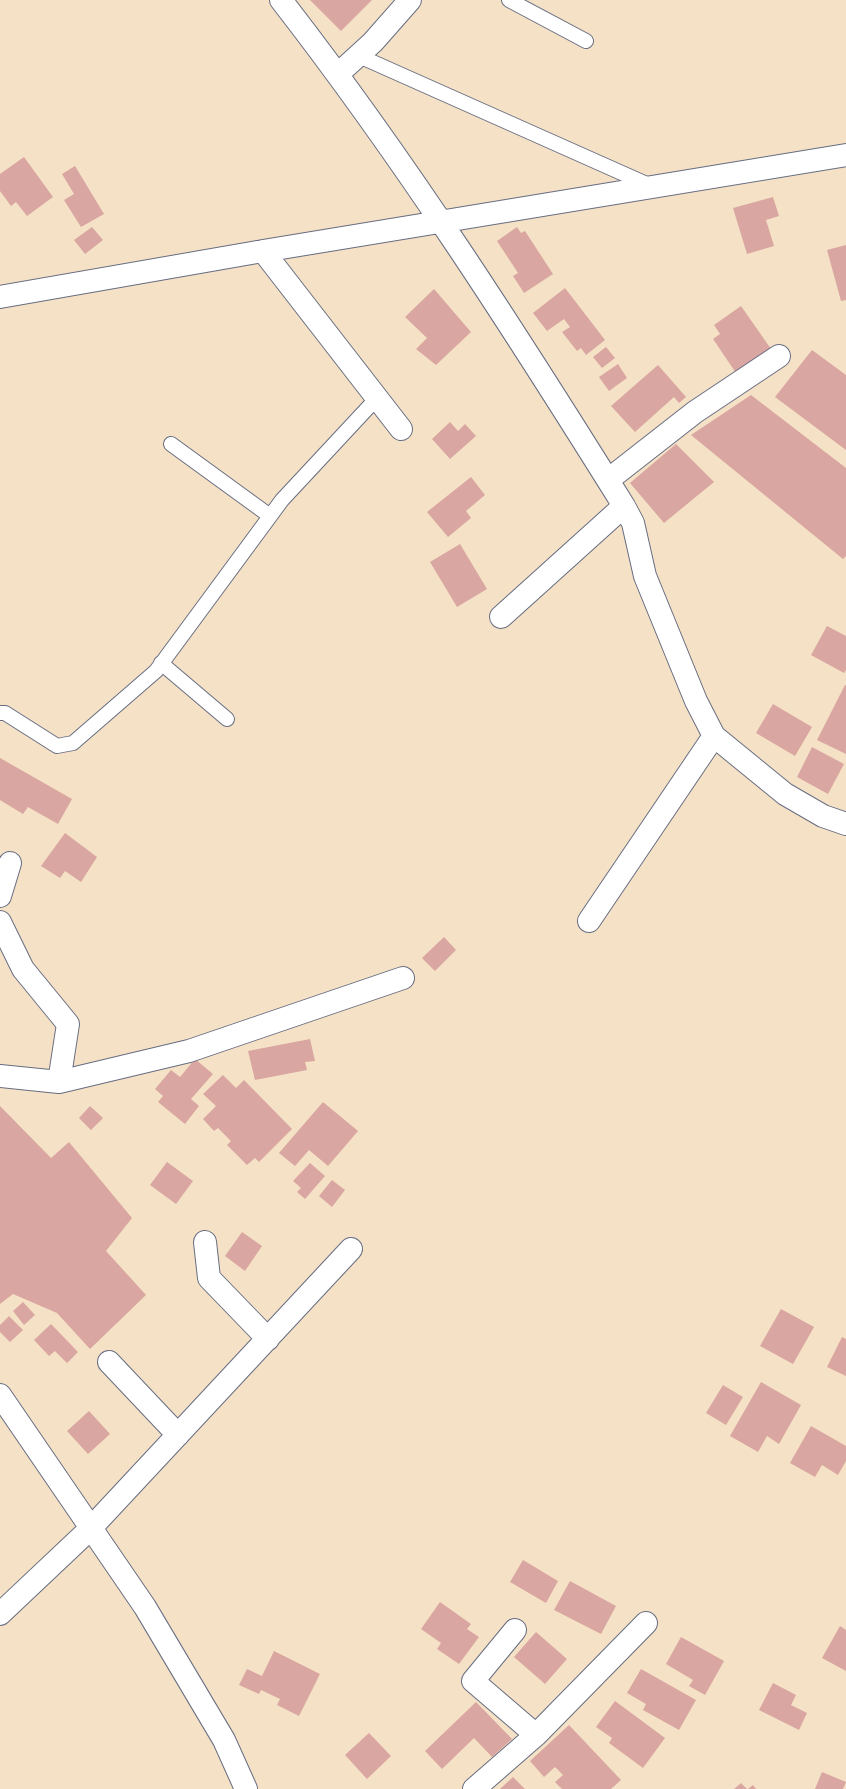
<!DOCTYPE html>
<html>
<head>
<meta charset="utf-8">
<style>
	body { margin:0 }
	canvas { display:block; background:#f5e1c5 }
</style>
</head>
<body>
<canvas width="846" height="1789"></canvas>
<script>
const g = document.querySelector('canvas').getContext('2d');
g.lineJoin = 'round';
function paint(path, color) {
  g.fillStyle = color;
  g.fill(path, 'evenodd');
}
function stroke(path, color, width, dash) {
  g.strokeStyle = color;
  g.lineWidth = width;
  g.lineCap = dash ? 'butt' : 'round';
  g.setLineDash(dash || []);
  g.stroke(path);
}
paint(new Path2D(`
	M310,0H372L341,31Z
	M24,157L53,197L27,216L16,202L11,206L0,191V174Z
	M75,166L104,214L81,227L64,200L74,194L62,174Z
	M773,197L779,216L766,220L774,246L747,254L733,208Z
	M92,227L103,240L85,254L74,240Z
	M517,227L521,233L525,231L553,274L524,293L513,276L518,273L497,241Z
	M846,245V300L841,301L827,250Z
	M565,288L605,340L586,355L581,348L577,351L562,332L570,327L564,319L547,331L533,313Z
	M434,289L471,332L436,365L416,349L427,338L405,317Z
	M741,306L771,349L736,373L713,339L720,334L714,325Z
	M606,347L615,358L602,368L593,357Z
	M812,350L846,375V450L775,397Z
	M618,364L627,378L609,391L599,377Z
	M658,365L686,397L679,403L674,397L635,432L611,406Z
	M751,395L846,468V556L843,559L691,435Z
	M450,422L458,431L465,424L476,436L450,459L432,439Z
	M676,444L714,482L664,523L630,483Z
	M471,477L485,495L466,511L471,518L448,537L427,512Z
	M460,544L487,589L457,607L430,562Z
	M827,626L846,636V670L844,673L811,655Z
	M845,685H846V754L817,740Z
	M773,704L812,727L795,756L756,733Z
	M812,747L844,764L828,794L797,777Z
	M0,758L72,799L58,824L28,807L23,814L0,800Z
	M65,833L97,857L81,882L65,871L60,878L41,866Z
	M444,937L456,950L435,971L422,958Z
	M310,1039L315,1061L305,1062L307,1070L255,1080L248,1051Z
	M195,1059L213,1074L191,1099L199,1106L185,1124L158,1102L163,1096L155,1089L171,1070L180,1077Z
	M223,1075L236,1088L244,1080L292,1129L259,1162L255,1158L247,1165L227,1145L231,1141L218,1128L214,1131L203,1119L216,1106L203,1094Z
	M323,1102L358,1131L328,1166L309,1150L295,1166L279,1153Z
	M0,1106L51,1158L69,1142L132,1218L106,1251L146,1295L90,1349L57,1313L13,1294L0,1304Z
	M90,1106L103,1118L91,1130L79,1118Z
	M167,1162L193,1181L176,1204L150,1185Z
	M310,1163L325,1176L305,1199L297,1192L301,1188L293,1181Z
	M332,1180L345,1190L332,1207L319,1196Z
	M242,1232L262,1246L245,1271L225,1256Z
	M23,1302L35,1315L24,1325L13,1311Z
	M781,1309L814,1327L793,1364L760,1346Z
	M9,1316L23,1330L10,1342L0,1332V1325Z
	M51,1324L78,1352L67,1363L55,1351L49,1356L34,1340Z
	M842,1337L846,1339V1376L827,1367Z
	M761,1382L801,1405L779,1444L767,1436L758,1452L730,1436Z
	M723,1385L743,1397L726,1425L706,1413Z
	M89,1411L110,1434L88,1454L67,1431Z
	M811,1426L846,1446V1461L838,1475L822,1465L815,1477L790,1463Z
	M523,1560L558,1581L546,1603L510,1582Z
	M570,1581L616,1606L601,1634L554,1610Z
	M440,1602L471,1624L467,1629L479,1637L459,1664L437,1649L441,1643L421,1629Z
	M840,1626L846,1630V1671L822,1658Z
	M536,1632L567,1659L545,1684L514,1657Z
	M681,1637L724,1661L705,1695L689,1686L693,1680L666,1664Z
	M274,1651L320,1674L299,1716L277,1705L280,1699L261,1690L259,1694L239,1685L247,1669L262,1676Z
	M641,1669L696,1700L679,1730L643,1710L646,1704L627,1693Z
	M773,1683L796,1695L791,1705L807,1713L799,1730L759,1710Z
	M615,1701L665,1738L643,1768L609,1743L612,1738L596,1727Z
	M476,1702L512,1739L492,1757L474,1738L442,1769L425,1751Z
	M569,1725L621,1780L611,1789H562L555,1782L563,1775L555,1767L544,1777L530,1761Z
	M369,1733L391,1756L367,1779L345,1755Z
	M822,1772L846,1782L843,1789H815Z
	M513,1777L525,1789H500Z
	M741,1783L747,1789H734Z
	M753,1785L756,1789H748Z`), '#d9a6a1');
const lane = new Path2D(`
	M509,0L586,41
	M359,56L651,186
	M171,444L270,516
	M161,663L227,719
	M0,713H5L57,746L73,743L156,671L282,500L377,398`);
const street = new Path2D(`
	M281,0C406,161 516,333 624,506L633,523L645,576L696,701L714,736L785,794L823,816L846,824
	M338,74L373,42L410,0
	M263,251L401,429
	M0,297L263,251L846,155
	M608,480L695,412L779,356
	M501,617L624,506
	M0,896L10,863
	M589,921L714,736
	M0,922L23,969L68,1024L59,1082
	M0,1076L59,1082L189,1051L403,978
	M205,1242L209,1278L268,1339
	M109,1362L178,1435
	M0,1395L145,1607L224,1740L246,1789
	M0,1614L90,1529L351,1249
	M515,1630L473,1681L536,1735
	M474,1789L536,1735L646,1623`);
stroke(lane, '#676d82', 16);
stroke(street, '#676d82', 24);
stroke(lane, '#fff', 14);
stroke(street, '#fff', 22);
</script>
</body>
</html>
